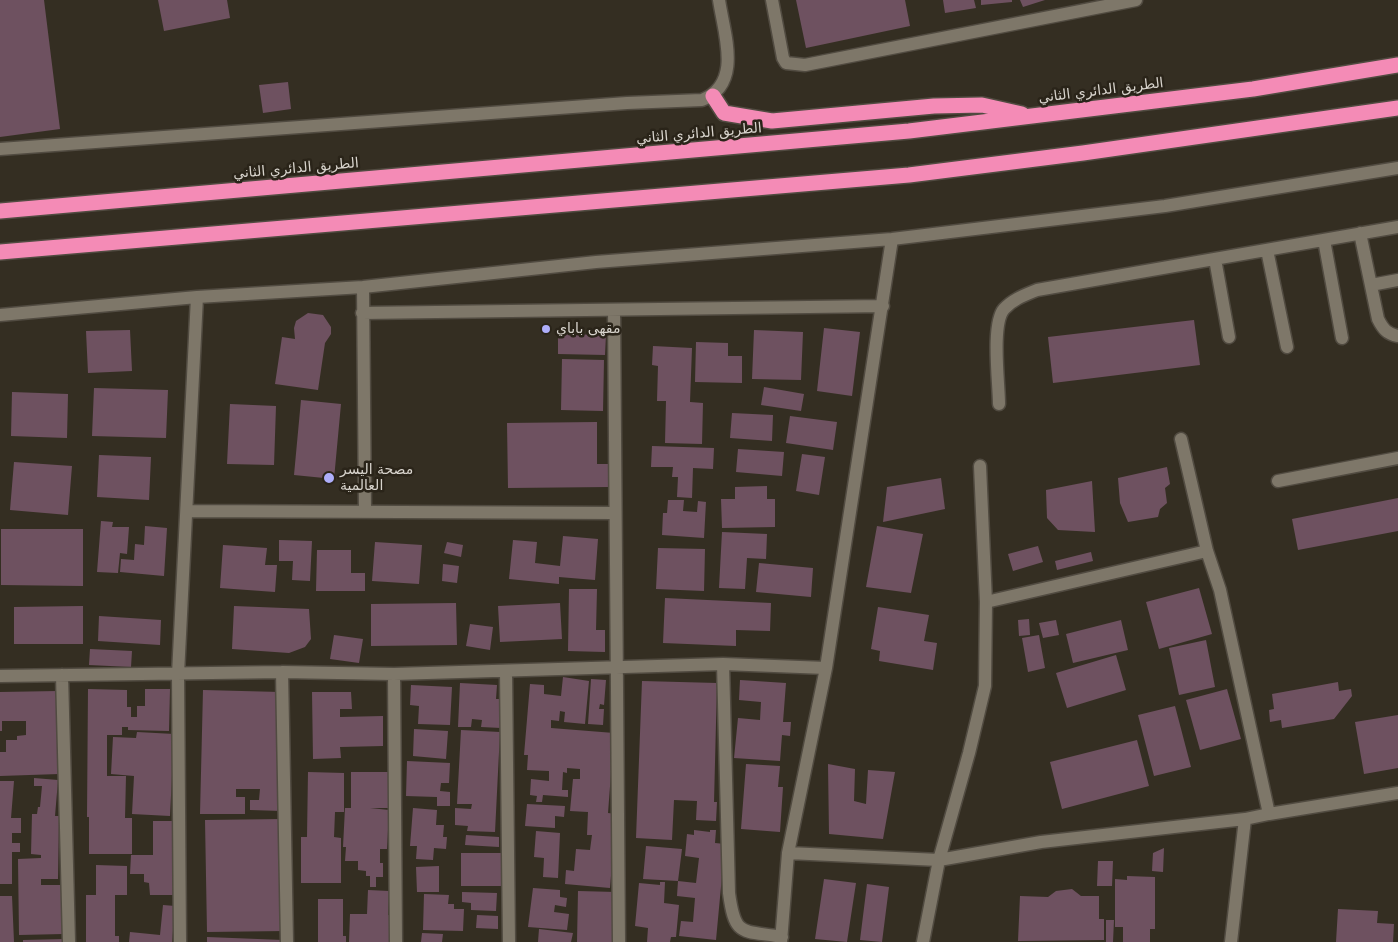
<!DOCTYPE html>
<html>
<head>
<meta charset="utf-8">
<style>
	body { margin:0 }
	canvas { display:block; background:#342e22 }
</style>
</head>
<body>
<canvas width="1398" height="942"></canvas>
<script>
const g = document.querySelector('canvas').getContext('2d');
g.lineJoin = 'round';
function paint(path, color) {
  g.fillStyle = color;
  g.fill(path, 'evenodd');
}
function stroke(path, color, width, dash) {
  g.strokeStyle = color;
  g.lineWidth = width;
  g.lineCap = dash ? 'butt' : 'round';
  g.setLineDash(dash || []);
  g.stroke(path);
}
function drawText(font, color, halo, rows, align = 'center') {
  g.font = font + ' "DejaVu Sans","Noto Sans Arabic",sans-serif';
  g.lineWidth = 5;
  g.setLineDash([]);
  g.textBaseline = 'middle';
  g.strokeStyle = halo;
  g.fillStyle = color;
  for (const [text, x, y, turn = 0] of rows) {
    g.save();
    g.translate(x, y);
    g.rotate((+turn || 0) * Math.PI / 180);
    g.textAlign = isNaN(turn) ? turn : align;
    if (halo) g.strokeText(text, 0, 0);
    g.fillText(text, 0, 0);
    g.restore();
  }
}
paint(new Path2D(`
	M0,0H44L60,129L0,137Z
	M158,0H227L230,18L164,31Z
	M796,0H905L910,26L806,48Z
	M943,0H974L976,8L945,13Z
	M981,0H1012V2L981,5Z
	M1020,0H1045L1023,7Z
	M288,82L291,109L263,113L259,85Z
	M308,313L323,315L331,327V334L325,343L318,390L275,384L282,337L295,339L294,328L296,321Z
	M1194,320L1200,365L1053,383L1048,337Z
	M824,328L860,332L852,396L817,391Z
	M130,330L132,371L88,373L86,331Z
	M754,330L803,332L801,380L752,379Z
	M558,334L606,335L605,355L558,354Z
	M696,342L728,343V356H742V383L695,382Z
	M653,346L692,348L690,402L703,403L702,444L665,443L666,401H657L658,366L652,365Z
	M562,359L604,360L603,411L561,410Z
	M764,387L804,394L801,411L761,405Z
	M94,388L168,390L166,438L92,436Z
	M12,392L68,394L67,438L11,436Z
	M301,400L341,404L334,479L294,475Z
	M230,404L276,406L274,465L227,464Z
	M732,413L773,415L772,441L730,438Z
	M790,416L837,422L833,450L786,443Z
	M597,422V464H608V487L508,488L507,423Z
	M652,446L714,448L713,469L693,468L692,498L677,497L678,477H672L673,467H651Z
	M738,449L784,452L782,476L736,472Z
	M802,454L825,457L819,495L796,491Z
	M99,455L151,457L149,500L97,497Z
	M14,462L72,466L68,515L10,510Z
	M1167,467L1170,484L1165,488L1167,503L1160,509L1158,517L1128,522L1120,503L1118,478Z
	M941,478L945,509L883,522L887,487Z
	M1092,481L1095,532L1058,530L1047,518L1046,490Z
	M767,486V499H775V527L722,528L721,499H735V487Z
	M1398,498V531L1298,550L1292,519Z
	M668,500H684L683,511L697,512L698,501L706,502L704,538L662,535L663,513H667Z
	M101,521L113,522L112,527H129L127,554L120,553L118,573L97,572Z
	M145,526L167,528L164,576L120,572L121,559L134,560L135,544L144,545Z
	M877,526L923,534L911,593L866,587Z
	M1,529H83V586L1,585Z
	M722,532L767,534L766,559L747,558L745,589L719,588Z
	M563,536L598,539L595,580L559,577V584L509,579L513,540L537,542L535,563L560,566Z
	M279,540L312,541L310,581L292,580L293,561H279Z
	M375,542L422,545L419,584L372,581Z
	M447,542L463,545L461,557L444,553Z
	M223,545L267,548L265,565H277L275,592L220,588Z
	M1038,546L1043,562L1013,571L1008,554Z
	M658,548L705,549L704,591L656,589Z
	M317,550H351V573H365V591H316Z
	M1091,552L1093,561L1057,570L1055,561Z
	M759,563L813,568L811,597L756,592Z
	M443,564L459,566L457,583L442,581Z
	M1199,588L1212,634L1159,649L1146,602Z
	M569,589H597L596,630H605V652L568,651Z
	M665,598L771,603L770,631L736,630V646L663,643Z
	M456,603L457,645L371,646V604Z
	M560,603L562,639L500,642L498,606Z
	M83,606V644H14V607Z
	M234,606L309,609L311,639L305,647L289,653L232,649Z
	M878,607L929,615L924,641L937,643L933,670L879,661L880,651L871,649Z
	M99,616L161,620L160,645L98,641Z
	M1029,619L1030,635L1019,636L1018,620Z
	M1056,620L1059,635L1043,638L1039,623Z
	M1121,620L1128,650L1073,663L1066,634Z
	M470,624L493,627L490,650L466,646Z
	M334,635L363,639L359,663L330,659Z
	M1039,635L1045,668L1028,672L1022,638Z
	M1206,640L1215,687L1179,695L1169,648Z
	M90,649L132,651L131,667L89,665Z
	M1116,655L1126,690L1067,708L1056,673Z
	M563,677L589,681L585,724L564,722L565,712L560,711L559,721L551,720V728L614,733L608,813L616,814L610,888L565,884L566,870L574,871L576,849L590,850L592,835H587L588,812L570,811L573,779H580V769L567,768V773L563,772L562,790H568V797L543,795L542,802H536L537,796L530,795L531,779L549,781V771L527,770L528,755H524L530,684L544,685V694L561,696Z
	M591,679L606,680L604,705L600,704L599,709H604L603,725L588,724Z
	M740,680L786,683L783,722H791L790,736L782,735L780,761L734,758L738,718L760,720L761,702L739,700Z
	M642,681L717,683L714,802H717L716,821L696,820L697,801L674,800L672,840L636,838Z
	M1338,682L1339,691L1351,689L1352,696L1334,719L1282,728L1281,720L1270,722L1269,710L1274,709L1272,694Z
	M460,683L497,685L496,699H502L501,728L481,727L482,720L472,719L471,727H458Z
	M411,685L452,687L450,725L418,724L419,706L410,705Z
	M88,689L127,690V707H131V717H137V706H145V689H170L169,731L128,730V727H122V735H107V776H126L125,818H132V854H89V817H87Z
	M1227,689L1241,739L1200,750L1186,700Z
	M203,690L280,692L282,811L250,810V800H259L260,789H236V797H245V814H200Z
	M58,691L59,774L0,776V752H6V740H17V736L26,735V721H2V731H0V692Z
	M312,692H351L352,709H340V717L383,716V746L340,747L341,758L313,759Z
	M1175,706L1191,767L1154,776L1138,715Z
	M1398,715V768L1364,774L1355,722Z
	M414,729L448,731L446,759L413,756Z
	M461,730L500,732L495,832L467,831L468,826L455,825V808L471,809L472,804H457Z
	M137,732L174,734L170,816L132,814L134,776L111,774L113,737L136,738Z
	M1137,740L1149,786L1062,809L1050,762Z
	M407,761L450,763L449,783H441L440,791L450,792V806H437V797L406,796Z
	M746,764L780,766L778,787H783L780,832L741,829Z
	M828,764L855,769L854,801L866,804L868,770L895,772L883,839L829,834Z
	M308,772L344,773V812H335L334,837L341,838V883H301V837H307Z
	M351,772H393V808H370L389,810L387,849H380V863H383V877H376V887H370V876H366V871L358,870V861H345L346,847H343L345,808H351Z
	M34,778L58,780L55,816H59L58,879H41V885H63V934L19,935L18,859L41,858V855L31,854L32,814H37L38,807H40L42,786H34Z
	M0,781H14L11,818H21V833H12V843H20V852H12V884H0Z
	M527,804L565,806L564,817L555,816V828L525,826Z
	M413,808L437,810L436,825H444L443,837H447L446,849L434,848L433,860L416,859L417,846H410Z
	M283,819L285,931L207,932L205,820Z
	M153,821H174L178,895H150L149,883L144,882V874H130L131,855H153Z
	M694,830L710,832V830H716L715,843L725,844L716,940L679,936L681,921L693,922L695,898L677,896L678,881L696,883L699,858L685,856L687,834L694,835Z
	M536,831L560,833L558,878L543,877L544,858L534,857Z
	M466,835L499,837V847L465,845Z
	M646,846L682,849L678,881L643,879Z
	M1164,848L1163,872L1152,871L1153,853Z
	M461,853H501L502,886H461Z
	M1098,861H1113L1112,886H1097Z
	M96,865L127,866V895H115V936H119V942H86V895H96Z
	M439,866V892H417L416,867Z
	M1127,876L1155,877V929H1150V942H1123V927H1115V879L1127,880Z
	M824,879L856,883L847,942L815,939Z
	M660,882H665L664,903L679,905L676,937H671L670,942H647L648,928L635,926L639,883L660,885Z
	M867,884L889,887L882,942L860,940Z
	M533,888L560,890V897L567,898L566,907L555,905L554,912L569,914L567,930L528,927Z
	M1072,889L1081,896H1099V919H1104V940L1018,941L1020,896L1048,897L1056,891Z
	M368,890L389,891L388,915H393L392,942H349L350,914H367Z
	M578,891L616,892L614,942H577Z
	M462,892L497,893L496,911L471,910V903L462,902Z
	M424,894L449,895L448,904H454V909H464L463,931L423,930Z
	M0,896H12L14,942H0Z
	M318,899H343V936H346V942H318Z
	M163,905L175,906L172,942H129L130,932L160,935Z
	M1338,909L1378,911L1377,923L1394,924L1393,942H1336Z
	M477,915L498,916V929L476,928Z
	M1106,920H1114L1113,942H1106Z
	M539,929L573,933L571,942H538Z
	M422,933L443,934L442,942H421Z
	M207,937L283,940V942H207Z
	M65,939V942H23V940Z`), '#6e5160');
const minor = new Path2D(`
	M772,0L783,58L786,63L805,65L1136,0
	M0,149L627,103L702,100C743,84 724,34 719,0
	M1360,233L1378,319C1383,329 1387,334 1398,336
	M1324,240L1342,338
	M1267,250L1287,347
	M1215,259L1229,337
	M1371,285L1398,280
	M363,287L365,512
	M614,310L619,942
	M362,313L883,306
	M0,315L197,297L363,287L596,262L892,239L1165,206L1398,168
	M999,404C999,384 991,324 1004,309C1013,299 1025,295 1037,290L1398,227
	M1181,439L1207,551L1220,590L1269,814L1245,819
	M1278,481L1398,458
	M187,511L615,513
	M986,602L1207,551
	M723,664L729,893C735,938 742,930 782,937
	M282,672L287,942
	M506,672L509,942
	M394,674L396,942
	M62,675L69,942
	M0,676L282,672L394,674L723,664L826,668
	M1269,814L1398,793
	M788,853L939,860L1041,842L1245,819L1231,942
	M180,942L178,674L197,297
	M781,942L788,853L826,668L892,239
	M923,942L939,860L969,753L985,686L986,602L980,466`);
const highway = new Path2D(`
	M713,96L724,113L772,121L934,106L982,105L1022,114
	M0,211L909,131L1253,89L1398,65
	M0,252L909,175L1083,153L1398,108`);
stroke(minor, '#514b41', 15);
stroke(highway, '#514b41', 18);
stroke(minor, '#7e7769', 12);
stroke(highway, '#f48bb6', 15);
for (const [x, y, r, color] of [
	[546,329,5,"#aeaefa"],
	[329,478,6,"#aeaefa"]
]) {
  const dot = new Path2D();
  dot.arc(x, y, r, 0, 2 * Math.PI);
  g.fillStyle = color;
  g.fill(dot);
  stroke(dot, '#2a2419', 2);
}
drawText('14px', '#d8d4cd', '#2a2419', [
	["الطريق الدائري الثاني",1101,91,-7],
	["الطريق الدائري الثاني",699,134,-5],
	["الطريق الدائري الثاني",296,169,-5]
]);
drawText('14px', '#d8d4cd', '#2a2419', [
	["مقهى باباي",556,329],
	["مصحة اليسر",340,470],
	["العالمية",340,486]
], 'left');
</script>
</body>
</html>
